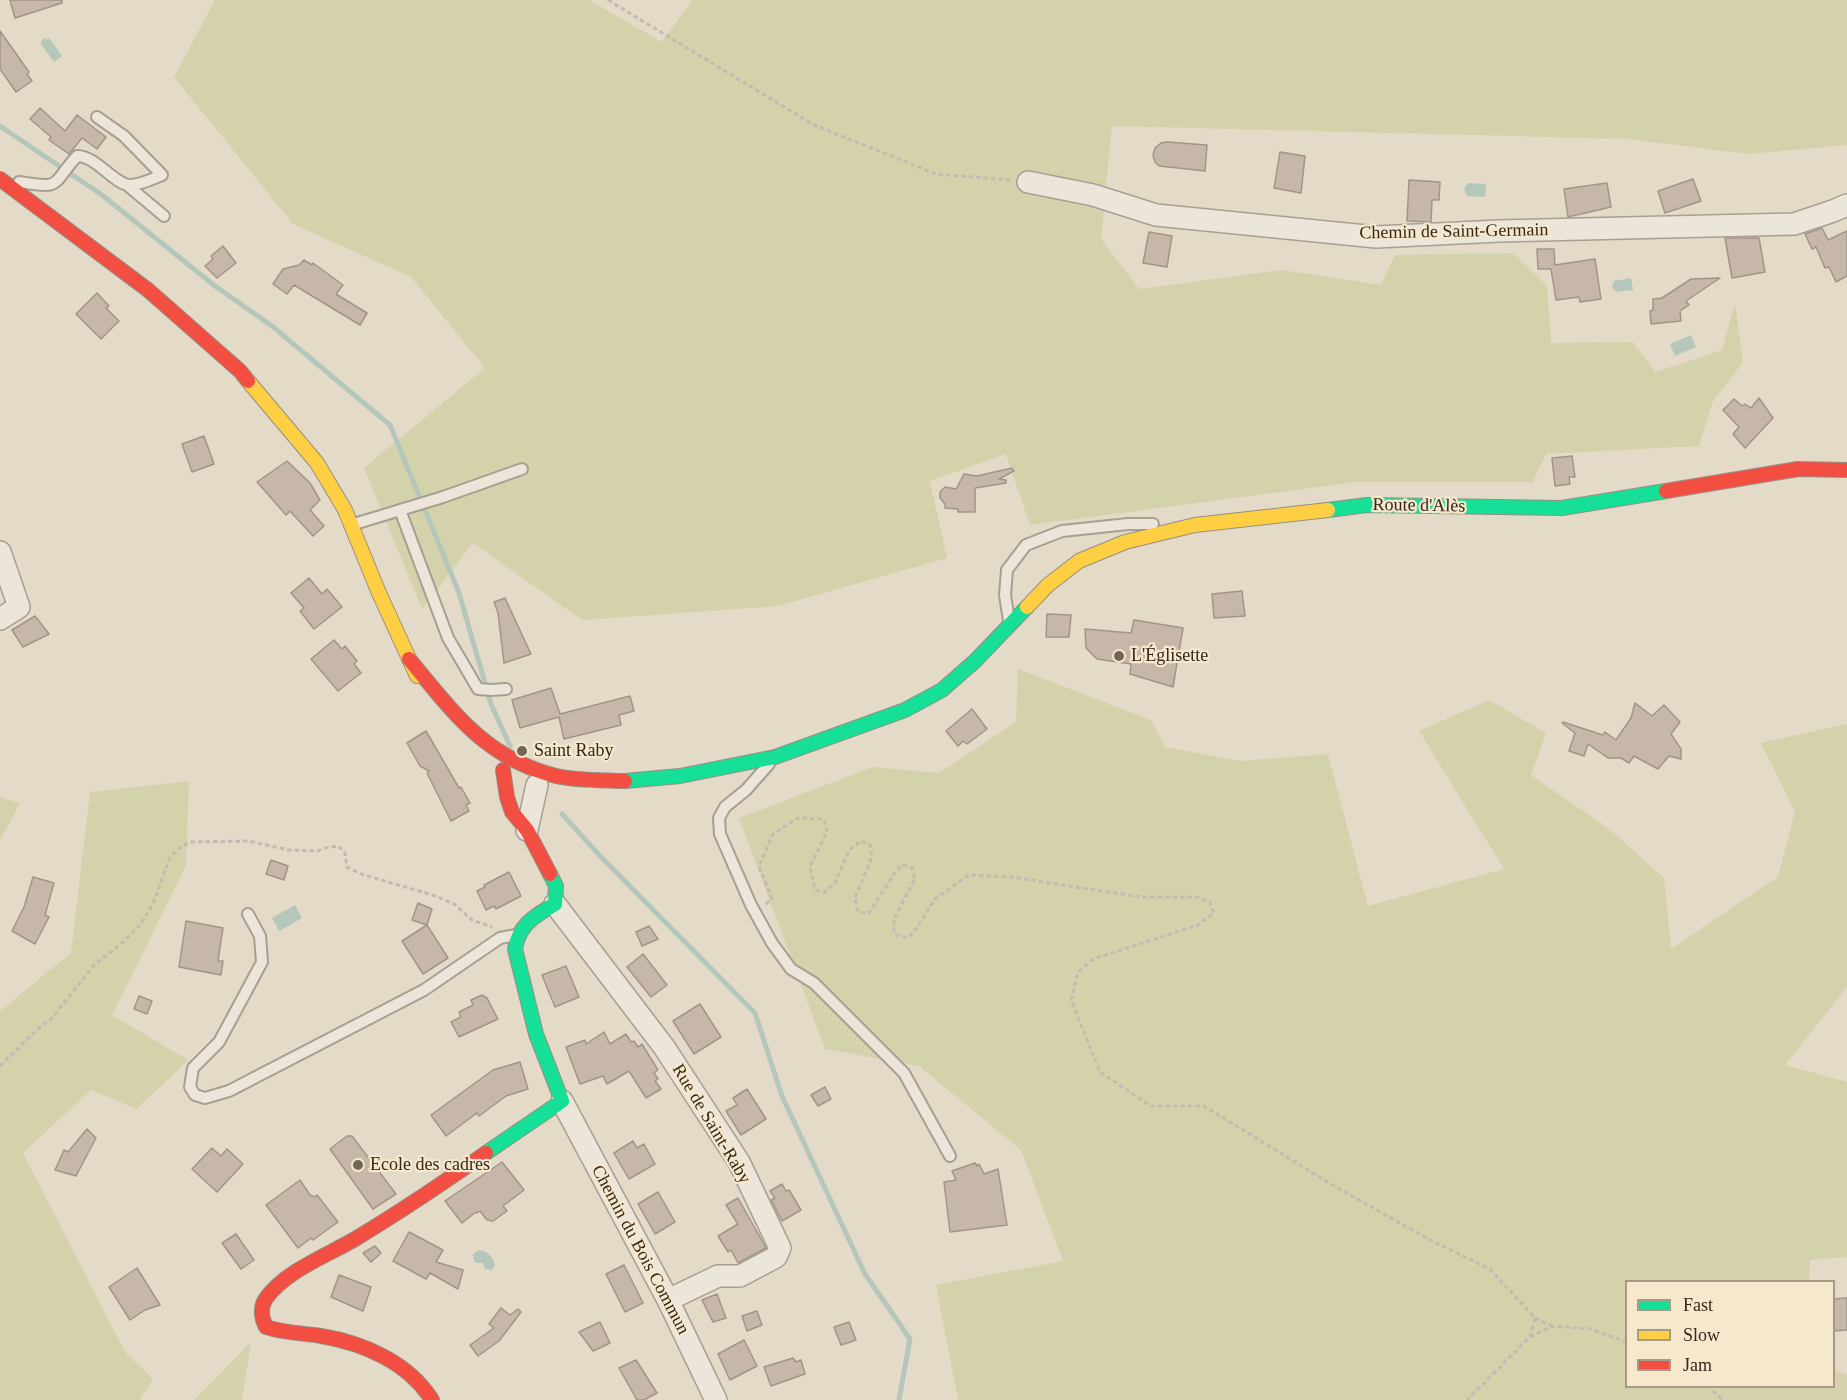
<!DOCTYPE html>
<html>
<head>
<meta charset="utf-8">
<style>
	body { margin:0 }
	#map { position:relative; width:1847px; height:1400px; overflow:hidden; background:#e3dac8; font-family:"Times New Roman",serif }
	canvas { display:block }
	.legend { position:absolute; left:1625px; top:1280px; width:210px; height:108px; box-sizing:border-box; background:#f5e8cc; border:2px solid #a89b85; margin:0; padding:8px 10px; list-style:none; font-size:18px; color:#35271b }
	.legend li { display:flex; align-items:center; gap:12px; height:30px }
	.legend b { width:30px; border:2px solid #a89b85 }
</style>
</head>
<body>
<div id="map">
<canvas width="1847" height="1400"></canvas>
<ul class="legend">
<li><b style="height:8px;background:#16e098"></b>Fast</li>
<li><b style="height:8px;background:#ffcf43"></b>Slow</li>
<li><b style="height:8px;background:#f24e42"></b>Jam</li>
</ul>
</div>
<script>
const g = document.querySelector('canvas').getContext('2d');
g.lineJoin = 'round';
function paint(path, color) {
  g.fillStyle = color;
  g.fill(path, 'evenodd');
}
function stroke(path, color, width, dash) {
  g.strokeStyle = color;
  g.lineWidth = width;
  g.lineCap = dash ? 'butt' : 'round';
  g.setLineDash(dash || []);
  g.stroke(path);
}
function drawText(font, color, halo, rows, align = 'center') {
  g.font = font + ' "Times New Roman",serif';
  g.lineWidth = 4.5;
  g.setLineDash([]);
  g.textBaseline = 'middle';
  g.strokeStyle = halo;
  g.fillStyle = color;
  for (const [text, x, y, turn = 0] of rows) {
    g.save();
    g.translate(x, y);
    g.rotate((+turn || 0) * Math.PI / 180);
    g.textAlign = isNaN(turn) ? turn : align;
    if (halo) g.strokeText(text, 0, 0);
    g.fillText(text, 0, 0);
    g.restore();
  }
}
paint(new Path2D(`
	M215,0H589L662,42L692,0H1847V145L1748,154L1628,139L1112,126L1101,239L1139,289L1282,270L1381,285L1395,255L1513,253L1547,286L1551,343L1633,342L1655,372L1722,350L1735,303L1743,362L1713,401L1699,446L1546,454L1533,482H1356L1030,525L1006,454L930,481L947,558L778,606L582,620L473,543L422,609L364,468L485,368L411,277L293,224L174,77Z
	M1018,669L1151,720L1165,747L1240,761L1328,754L1368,906L1504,869L1419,731L1489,700L1546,733L1531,775L1609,829L1664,878L1671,949L1778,877L1795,812L1761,743L1847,724V987L1785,1065L1847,1082V1257L1810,1260L1809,1281L1626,1282V1386H1834V1370L1847,1375V1400H958L936,1285L1063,1261L1021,1150L919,1066L825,1049L739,818L873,767L939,773L1016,722Z
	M189,781L186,866L112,1015L188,1060L137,1109L91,1090L23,1153L125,1352L153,1379L139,1400H0V1011L71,953L90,792Z
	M0,797L20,803L0,841Z
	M251,1342L242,1400H194Z`), '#d4d2aa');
paint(new Path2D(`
	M45,38L47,40L49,38L62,56L54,62L41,44V41Z
	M1468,183L1486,184L1485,197L1467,196L1464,189Z
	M1631,278L1633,290L1616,292L1612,287L1614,281Z
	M1691,335L1696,347L1675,356L1670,344Z
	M295,905L302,918L279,931L272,918Z
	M479,1250C488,1251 493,1257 495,1265L492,1270L485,1269L483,1263H476L474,1261L473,1254Z`), '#b5c7bb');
stroke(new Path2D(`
	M0,126L102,195L215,286L272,326L390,425L459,593L491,704L510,746
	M562,814L602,858L755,1013L782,1096L865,1274L910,1339L899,1400`), '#b5c7bb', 5);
const building = new Path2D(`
	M10,0H62V3L15,18Z
	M0,31L29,72L27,74L32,81L16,92L0,69Z
	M40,108L65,131L77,115L106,137L97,149L82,138L69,154L49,140L51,137L30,119Z
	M1167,142L1207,145L1205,171L1159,166L1155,162L1153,155L1155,148L1161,143Z
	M1280,152L1305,156L1301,193L1274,188Z
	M1693,179L1701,201L1665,213L1658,191Z
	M1409,180L1440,182L1439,200H1432L1431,222L1407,221Z
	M1607,183L1611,207L1568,217L1564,189Z
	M1822,228L1828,240L1847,231V276L1836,282L1829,267L1825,268L1816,247L1812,249L1805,234Z
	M1149,232L1172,236L1167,267L1143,263Z
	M1725,238H1759L1765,272L1732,278Z
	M223,246L236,263L217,278L205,266L213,259L211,256Z
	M1537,249H1554L1555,265L1595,259L1601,299L1580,302L1579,297L1556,300L1551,269H1538Z
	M304,260L312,265L313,263L343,285L336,294L367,313L360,325L294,285L287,294L273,284L283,269L299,265Z
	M1720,278L1686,301L1689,305L1680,311L1681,321L1651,324L1650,311L1653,310V299L1662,298L1691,279Z
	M97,293L109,306L106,308L119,321L101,339L76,314Z
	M1759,398L1773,418L1745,448L1733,434L1739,427L1723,410L1734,399L1742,406L1745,404L1751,408Z
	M204,436L214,464L192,472L182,444Z
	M1572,456L1575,477H1569L1570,484L1555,486L1552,458Z
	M287,461L310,483L320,500L310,510L324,526L313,536L290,511L286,515L257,482Z
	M1012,468L1014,471L999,479L1006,480V483L975,488V512H958V509L945,508V504L940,498V492L945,487L956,489L964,474L977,476Z
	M309,578L322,594L327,589L342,607L314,629L300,611L304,608L291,593Z
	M1242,591L1245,616L1214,618L1212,594Z
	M505,598L531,654L504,663L498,613L494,602Z
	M1047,614L1071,615L1069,637H1046Z
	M35,616L49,634L23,647L12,630Z
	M1134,620L1183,628L1173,687L1130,674L1131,664L1097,659L1086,648L1085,629L1131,633Z
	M334,640L342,649L345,646L357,661L354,664L361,673L338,691L311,659Z
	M551,688L560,714L630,696L634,711L619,715L621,725L564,739L559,717L520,728L512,700Z
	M1635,703L1652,716L1664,705L1680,722L1671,734L1681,749V759L1669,756L1658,769L1634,756L1629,763L1621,758H1608L1588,744L1584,756L1569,751L1575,733L1562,723L1563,722L1603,735L1605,732L1616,740L1631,718Z
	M972,709L987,729L967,744L963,741L958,746L946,731Z
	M426,731L459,788L461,787L470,803L466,805L469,811L451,821L427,773L429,771L420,766L407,743Z
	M271,860L288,866L284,880L266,874Z
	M509,872L521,896L496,909L494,906L486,910L477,891L485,887L484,885Z
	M33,877L54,883L45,915L49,917L35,944L12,931L24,907Z
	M418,903L432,909L427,925L412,920Z
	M186,921L223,928L218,961H223L221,975L179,967Z
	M427,925L448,958L423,974L402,941Z
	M649,926L658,939L642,946L636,932Z
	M643,954L667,985L651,997L627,967Z
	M566,966L579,997L555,1007L542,975Z
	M482,995L487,998L498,1019L459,1037L451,1022L461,1017L459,1012L473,1005L471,1000Z
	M139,996L152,1001L147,1014L134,1009Z
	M700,1004L721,1037L694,1054L673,1021Z
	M604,1032L610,1044L626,1034L631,1042L634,1041L638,1047L642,1044L658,1070L654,1073L658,1079L655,1081L661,1089L646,1098L629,1071L607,1084L603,1076L580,1084L566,1047L585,1040L586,1044Z
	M520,1062L528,1089L506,1096L479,1116L477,1113L446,1136L431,1115L493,1070Z
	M825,1087L831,1099L818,1106L811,1095Z
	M747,1089L766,1119L741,1135L726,1111L737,1105L733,1098Z
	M87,1129L96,1138L76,1176L55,1170L64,1150L68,1152Z
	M347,1136H352L396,1194L373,1209L330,1149Z
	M633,1141L637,1148L644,1144L655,1164L629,1179L614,1153Z
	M212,1148L221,1156L227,1149L243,1164L217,1192L192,1169Z
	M502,1162L524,1190L503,1206L507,1211L493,1221L487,1220L480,1211L477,1213L476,1212L462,1223L445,1201Z
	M975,1163L977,1166L979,1164L984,1174L998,1169L1007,1225L950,1232L944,1182L956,1180L952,1171Z
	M300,1180L310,1195L314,1197L317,1195L338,1222L313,1240L311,1238L298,1248L266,1205Z
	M782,1184L786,1191L789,1190L801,1210L782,1221L771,1200L775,1198L770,1191Z
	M658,1192L675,1222L655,1234L638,1204Z
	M738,1198L766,1248L738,1263L731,1250L728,1252L718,1236L738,1224L726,1205Z
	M409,1232L443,1250L436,1262L463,1270L458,1289L430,1273L426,1279L393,1261Z
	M236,1234L254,1260L241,1269L222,1243Z
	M375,1246L381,1253L371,1262L363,1253Z
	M624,1265L643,1303L625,1312L606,1274Z
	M137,1268L160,1305L145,1310L130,1320L109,1287Z
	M339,1275L371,1287L363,1311L331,1297Z
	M717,1294L726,1318L713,1322L702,1300Z
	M1847,1298V1330L1833,1331V1299Z
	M501,1308L510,1315L518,1309L521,1312L499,1341L478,1356L470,1345L494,1328L489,1324Z
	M757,1311L762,1325L747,1331L742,1316Z
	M600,1322L610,1343L593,1351L579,1332Z
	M849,1322L856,1340L841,1345L834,1327Z
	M744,1340L757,1366L730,1380L718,1354Z
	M793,1358L796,1362L801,1360L805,1374L771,1386L764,1367Z
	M636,1360L657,1393L644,1400H637L619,1368Z`);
paint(building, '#c6b7a9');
stroke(building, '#a29588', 1.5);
const lane = new Path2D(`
	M19,182C63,189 50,186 77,156C97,156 114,185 130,185C141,185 152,179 162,175L124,136L97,117
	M127,185L164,216
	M400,510L448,638L478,689L492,690L506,689
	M351,525L443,497L522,469
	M1009,621L1005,595L1007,570L1026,545L1062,531L1128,524H1153
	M769,764L746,790L725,807L719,818L720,834L751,905L772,943L791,969L814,983L904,1073L950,1156
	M248,914L260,936L262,962L219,1042L193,1068L190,1087L195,1095L205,1098L229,1091L424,990L500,938L516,935`);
const street = new Path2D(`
	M1028,182L1093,195L1156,215L1376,237L1499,231L1794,224L1833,211L1847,205
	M0,552L19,607L0,619
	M527,830L537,785
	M555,904L664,1047L739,1162L780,1248L776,1257L740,1276H718L668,1300
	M562,1101L668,1300L716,1400`);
const fast = new Path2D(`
	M1328,510L1367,505L1562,508L1666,491
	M625,781L680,776L775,757L905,710L942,690L975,661L1027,607
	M486,1153L562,1101L536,1034L515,949C519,924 535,916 555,904L556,886L550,874`);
const slow = new Path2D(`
	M248,381L317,463L345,510L379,593L417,676
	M1027,607L1048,585L1079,561L1125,542L1195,525L1328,510`);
const jam = new Path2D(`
	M0,179L148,290L240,371L248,381
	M1666,491L1798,469L1847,470
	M409,659C453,712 485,758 556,776C578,781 603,780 625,781
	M503,770L507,797L512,812L527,830L550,874
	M432,1400C409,1363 364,1343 321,1336C303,1333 284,1333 266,1327C261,1317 260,1306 267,1297C286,1271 328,1255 355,1239C400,1212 443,1183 486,1153`);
stroke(lane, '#a79f92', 14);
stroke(street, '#a79f92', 24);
stroke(fast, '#978e82', 16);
stroke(slow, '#978e82', 16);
stroke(jam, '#978e82', 16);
stroke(new Path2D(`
	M608,0L814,125L936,174L1011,180
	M766,904L772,899L759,866L773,834L798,818L824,819L827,832L810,866L815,890L825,892L836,881L849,850L861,841L870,845L872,857L855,898L858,912L869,913L896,871L903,865L912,868L915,879L894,919V934L908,938L918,926L935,899L969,875L1011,877L1141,897H1198L1210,902L1214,913L1198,925L1093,959L1078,972L1071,1000L1100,1072L1151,1106H1204L1329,1183L1432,1241L1490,1269L1535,1318L1530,1337L1467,1400
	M0,1066L40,1027L52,1018L94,965L122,943L140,925L153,904L170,857L182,846L190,842L248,841L289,850L317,851L329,847L338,846L345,853L347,867L361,874L436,896L454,904L472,920L492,927
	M1535,1318L1552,1326
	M1530,1337L1552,1326L1591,1329L1626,1342
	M1707,1386L1723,1400`), '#c3bbb1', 3, [4.5, 3]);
stroke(lane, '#ebe5da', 10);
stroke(street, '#ebe5da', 21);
stroke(fast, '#16e098', 14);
stroke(slow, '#ffcf43', 14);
stroke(jam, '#f24e42', 14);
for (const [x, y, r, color] of [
	[1119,656,6,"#726658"],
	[522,751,6,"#726658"],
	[358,1165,6,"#726658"]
]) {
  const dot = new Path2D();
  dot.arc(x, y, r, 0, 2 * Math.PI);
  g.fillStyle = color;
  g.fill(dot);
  stroke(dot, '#f5e8cc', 2);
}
drawText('18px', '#35271b', '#f5e8cc', [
	["Chemin de Saint-Germain",1454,232,-1],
	["Route d'Alès",1419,506,1],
	["Rue de Saint-Raby",711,1124,59],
	["Chemin du Bois Commun",640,1250,62]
]);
drawText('18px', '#35271b', '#f5e8cc', [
	["L'Églisette",1131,656],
	["Saint Raby",534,751],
	["Ecole des cadres",370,1165]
], 'left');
</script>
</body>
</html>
